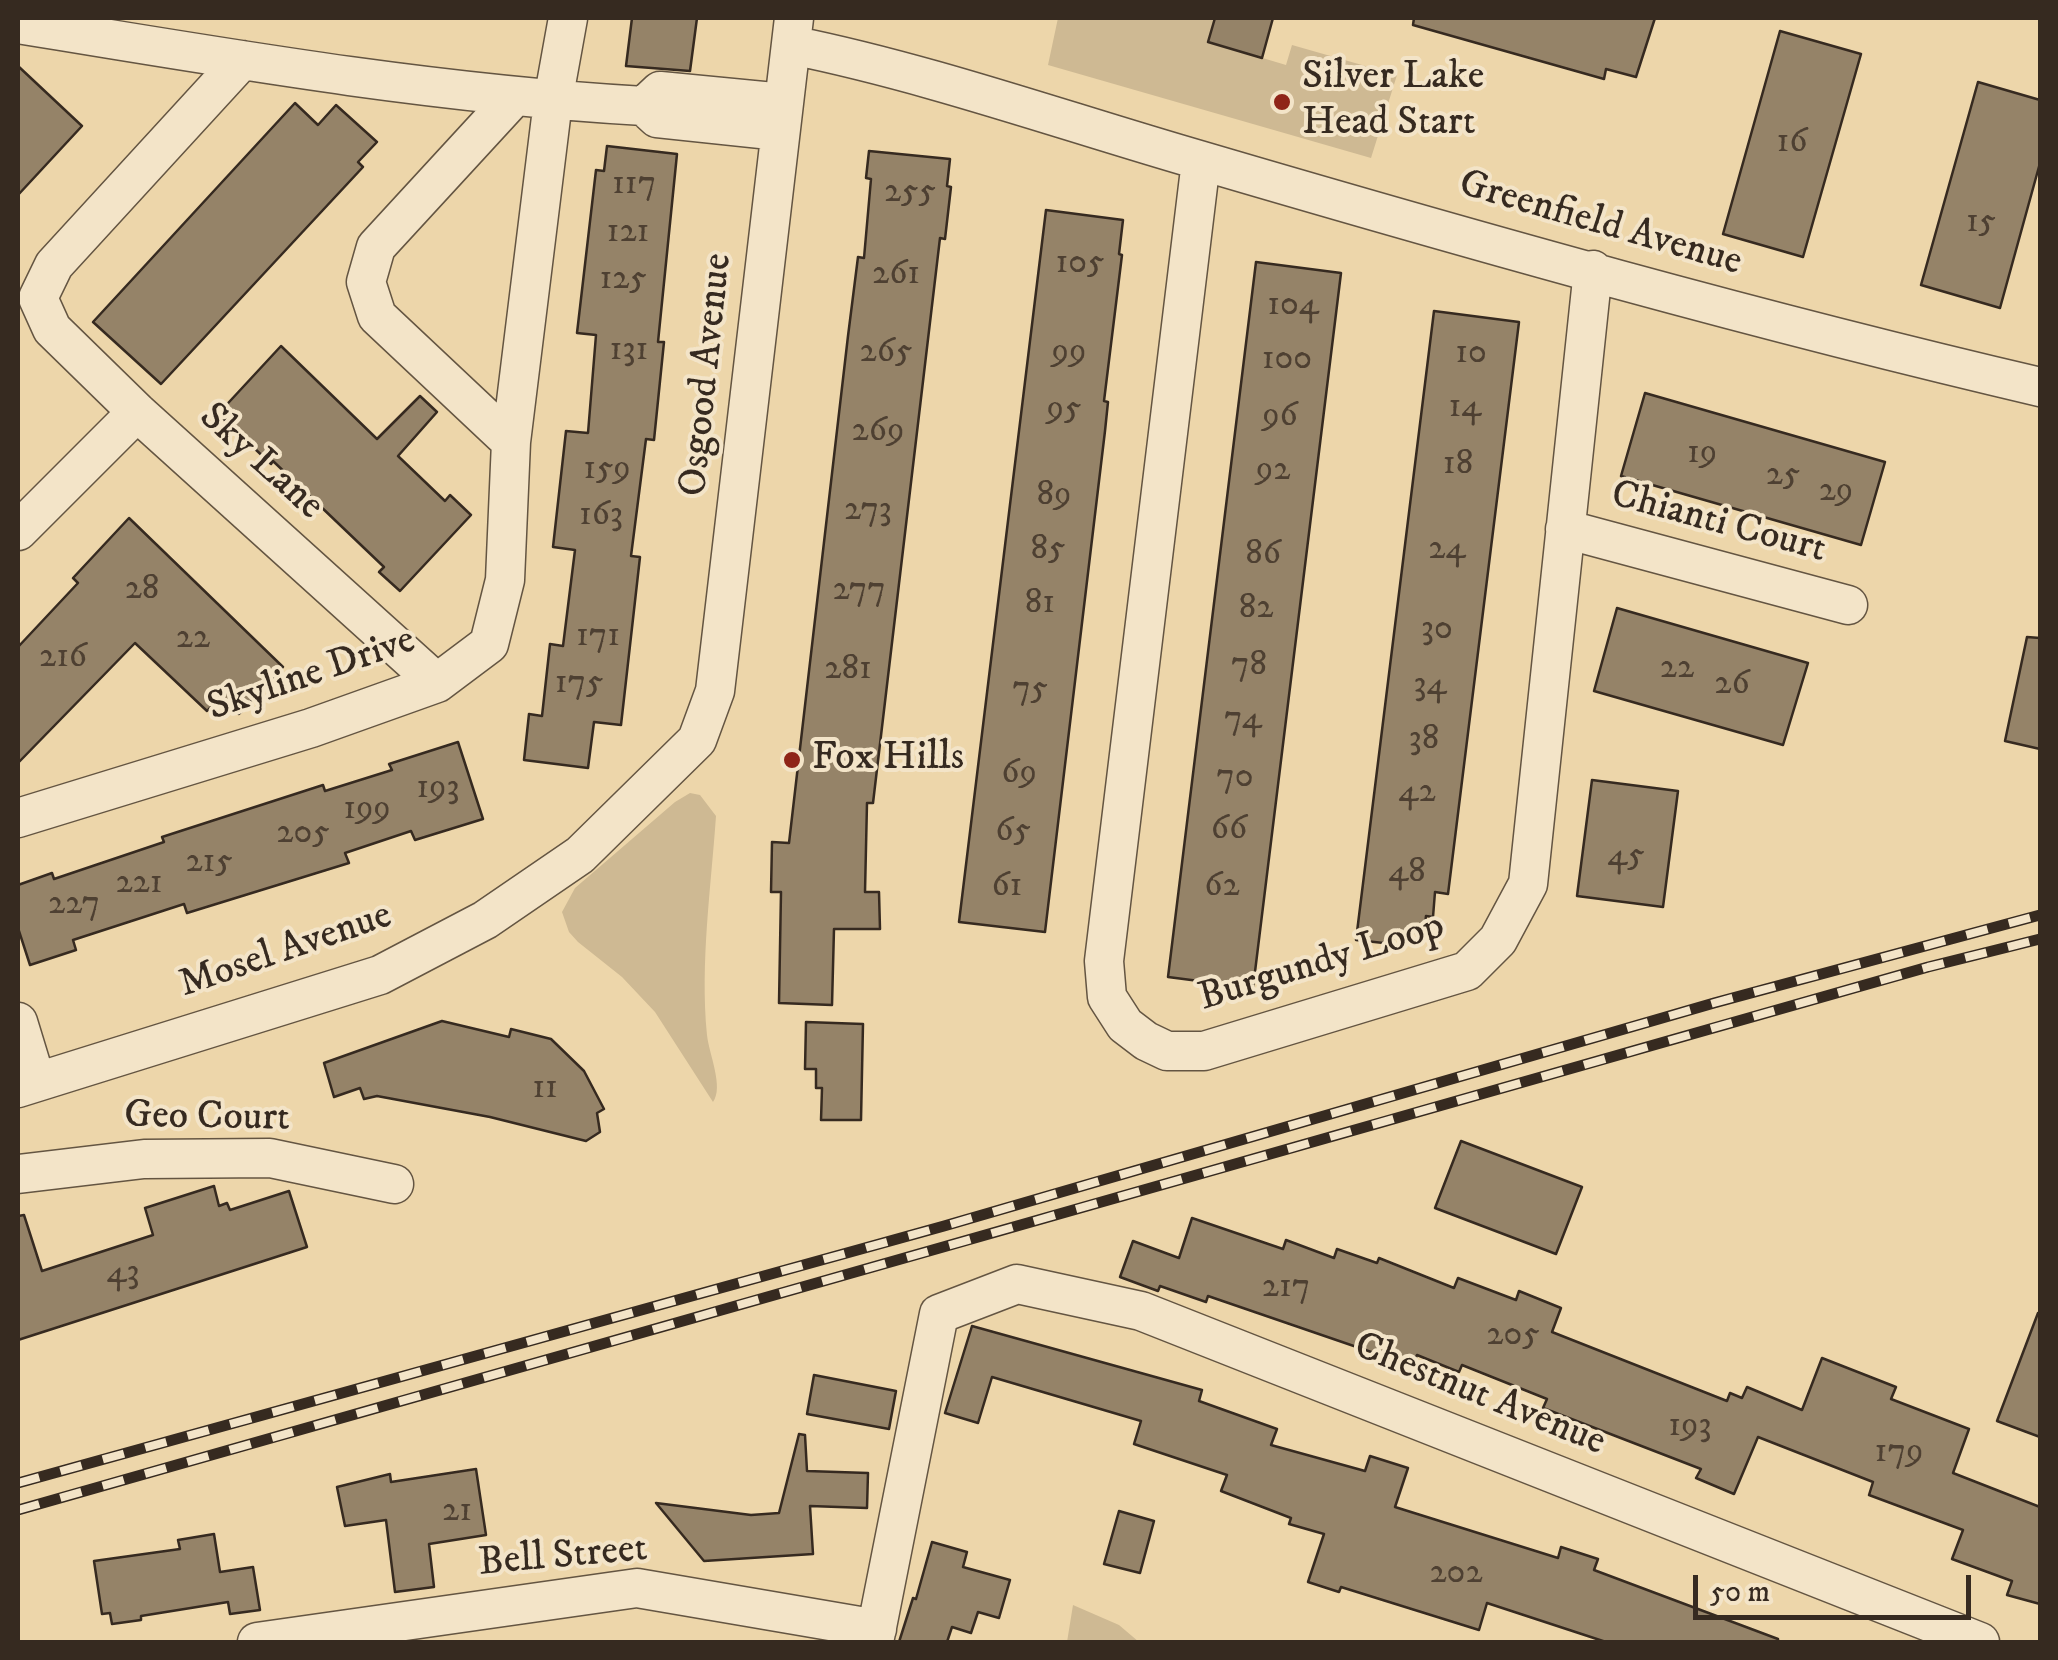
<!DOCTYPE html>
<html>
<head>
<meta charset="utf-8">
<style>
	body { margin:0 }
	#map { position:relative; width:2058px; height:1660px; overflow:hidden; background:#edd6aa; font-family:"IM FELL DW Pica",serif }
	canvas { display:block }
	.frame { position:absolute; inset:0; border:20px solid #362a20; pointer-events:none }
	.scale { position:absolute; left:1693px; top:1575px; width:278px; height:45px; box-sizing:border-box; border:5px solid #362a20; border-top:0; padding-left:12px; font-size:30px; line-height:35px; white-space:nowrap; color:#362a20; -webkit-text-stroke:8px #f3e4c8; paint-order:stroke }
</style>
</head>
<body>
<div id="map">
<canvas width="2058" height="1660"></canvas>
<div class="frame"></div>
<div class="scale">50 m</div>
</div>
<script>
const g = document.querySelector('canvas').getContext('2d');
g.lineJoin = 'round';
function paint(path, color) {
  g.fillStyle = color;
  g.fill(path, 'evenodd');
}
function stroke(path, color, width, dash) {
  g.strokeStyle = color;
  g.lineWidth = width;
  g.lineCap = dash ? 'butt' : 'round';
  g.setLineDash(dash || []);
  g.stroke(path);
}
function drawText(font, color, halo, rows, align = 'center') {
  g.font = font + ' "IM FELL DW Pica",serif';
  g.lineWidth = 8;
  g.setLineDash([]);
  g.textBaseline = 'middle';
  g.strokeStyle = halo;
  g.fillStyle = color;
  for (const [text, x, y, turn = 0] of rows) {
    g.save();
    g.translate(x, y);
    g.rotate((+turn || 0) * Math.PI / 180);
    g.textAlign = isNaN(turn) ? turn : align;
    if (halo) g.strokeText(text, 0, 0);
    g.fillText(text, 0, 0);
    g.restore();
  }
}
paint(new Path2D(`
	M1058,18H1215L1209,42L1286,65L1292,45L1397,75L1371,158L1048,65Z
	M690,793L700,795L716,816C711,888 700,963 707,1035C709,1054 724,1087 713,1102L655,1012L622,977L578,942L569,932L562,912L575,888L675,802Z
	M1073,1605L1119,1625L1139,1642H1067Z`), '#ceb993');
const building = new Path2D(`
	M632,18H697L690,71L626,66Z
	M1215,18H1273L1262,58L1208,42Z
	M1414,18H1655L1636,77L1606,69L1604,79L1413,25Z
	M1780,31L1861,54L1803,257L1723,234Z
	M18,66L82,126L18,195Z
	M1978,82L2040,100V163L2000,308L1921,285Z
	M295,103L318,125L336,105L377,142L358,162L363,167L161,384L93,322Z
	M607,146L677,154L658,342H664L654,440L646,439L631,556L640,557L621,725L594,722L588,768L524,760L529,714L542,716L550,644L563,646L575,550L553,547L566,431L588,433L596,335L577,333L596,170L604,171Z
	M869,151L950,159L947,186L951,187L945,239L940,238L873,803H867L865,892H879L880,929H834L832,1005L779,1003L781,892H771L772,842L789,843L848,336L858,257L864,258L871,179L866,178Z
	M1046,210L1123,220L1119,254L1122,255L1104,401L1108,402L1105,431L1045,932L959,922Z
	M1256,262L1341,273L1253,988L1168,977Z
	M1434,311L1519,322L1448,894L1435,892L1433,917L1426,916L1424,934L1395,930L1393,944L1356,940Z
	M281,346L377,439L420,396L437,412L398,456L445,501L450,495L471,515L400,591L379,572L384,567L273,461L271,464L218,414Z
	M1645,393L1885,462L1861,545L1621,476Z
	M129,518L283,667L239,714L220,697L207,711L135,643L18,763V647L78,583L73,578Z
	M1617,608L1808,663L1783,745L1594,691Z
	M2027,637L2040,638V749L2005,741Z
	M458,742L483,819L415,840L411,831L345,853L349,863L187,913L184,904L73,940L76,950L30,965L18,928V885L52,873L54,879L164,842L162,837L323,785L325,791L392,770L389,764Z
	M1592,780L1678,791L1663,907L1577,896Z
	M442,1021L509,1037L511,1029L551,1039L584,1071L604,1109L597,1113L600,1132L586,1141L490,1117L377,1096L364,1099L360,1088L334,1097L324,1063Z
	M806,1022L863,1024L861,1120H821L822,1088H816V1069H805Z
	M1461,1141L1582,1187L1556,1254L1435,1208Z
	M214,1186L219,1206L227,1203L230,1210L289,1191L307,1247L18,1340V1216L24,1215L42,1271L153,1235L145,1208Z
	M1192,1218L1283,1249L1286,1240L1334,1258L1337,1249L1377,1263L1379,1258L1454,1288L1458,1278L1516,1300L1519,1291L1561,1308L1552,1332L1727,1401L1730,1393L1742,1398L1747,1387L1802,1410L1822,1358L1896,1387L1891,1399L1969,1429L1953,1473L2040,1507V1604L2007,1595L2012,1581L1952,1559L1963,1530L1869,1495L1873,1482L1758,1437L1734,1494L1696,1478L1701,1469L1543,1408L1547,1399L1462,1365L1459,1372L1417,1355L1410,1371L1379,1358L1380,1355L1208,1296L1206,1302L1160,1286L1158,1291L1120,1277L1133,1241L1179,1258Z
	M2038,1313L2040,1314V1437L1997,1421Z
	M972,1326L1202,1390L1199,1401L1277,1429L1271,1445L1365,1471L1370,1456L1408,1468L1395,1507L1558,1558L1561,1547L1598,1559L1594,1570L1778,1639V1642H1606L1487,1603L1479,1630L1341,1587L1339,1592L1308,1582L1324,1534L1289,1524L1291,1518L1221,1491L1227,1475L1134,1444L1141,1421L992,1377L978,1423L945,1413Z
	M814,1375L896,1391L889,1429L807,1414Z
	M799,1434L805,1435L807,1471L868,1473L867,1508L810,1506L813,1554L704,1561L656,1503L751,1515L779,1513Z
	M476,1469L486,1535L429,1544L434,1587L395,1592L386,1520L345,1526L337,1487L390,1474L391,1482Z
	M1119,1511L1154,1521L1140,1573L1104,1564Z
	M214,1534L220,1572L253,1567L260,1610L230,1614L228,1602L141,1616V1620L112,1624L110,1613L102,1614L94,1561L180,1549L178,1540Z
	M932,1542L967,1552L963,1567L1010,1580L999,1618L978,1612L971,1633L952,1627L947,1642H899L913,1598L916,1599Z`);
paint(building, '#958368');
stroke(building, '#362a20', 2.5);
const minor = new Path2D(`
	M18,24C225,58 434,94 644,106L657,118L780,131
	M791,45C929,73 1064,121 1199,160C1478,242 1758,321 2040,387
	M242,60L54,265L38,298L52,329L137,412L437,683
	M644,106L660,91L784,103
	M1201,161L1104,961L1107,997L1125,1025L1146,1041L1167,1051H1204L1467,971L1498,940L1528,884L1593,270
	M511,442L377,316L366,282L376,247L514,97
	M1565,529L1848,605
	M18,531L137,412
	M18,818L311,728L437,683L489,644L505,580L511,442L553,101L568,18
	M18,1022L36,1081
	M18,1088L380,975L485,920L580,855L697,740L715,691L794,18
	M18,1174L144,1159L270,1158L394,1184
	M257,1642L637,1588L877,1629
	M874,1642L939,1314L1017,1284L1141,1311L1980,1642`);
stroke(minor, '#645542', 41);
stroke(minor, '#f3e4c8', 38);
const rail = new Path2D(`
	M18,1483L944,1226L1714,1003L2040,915
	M18,1510L1928,967L2040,939`);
stroke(rail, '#362a20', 11);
stroke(rail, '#f3e4c8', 8, [22]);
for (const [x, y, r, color] of [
	[1282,102,10,"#8f2418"],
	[792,760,10,"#8f2418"]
]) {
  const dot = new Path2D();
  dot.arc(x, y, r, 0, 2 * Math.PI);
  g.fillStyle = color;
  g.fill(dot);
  stroke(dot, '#f3e4c8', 4);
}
drawText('35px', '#4e4032', null, [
	["16",1792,144],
	["117",634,186],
	["255",910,194],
	["15",1981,224],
	["121",628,234],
	["105",1080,265],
	["261",896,276],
	["125",623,281],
	["104",1293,307],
	["131",629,352],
	["265",886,354],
	["99",1069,354],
	["10",1471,355],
	["100",1287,361],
	["14",1465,409],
	["95",1064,411],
	["96",1280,418],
	["269",878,433],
	["19",1702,455],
	["18",1458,466],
	["159",607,471],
	["92",1273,472],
	["25",1783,477],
	["29",1836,493],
	["89",1054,497],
	["273",868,512],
	["163",601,517],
	["85",1048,551],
	["24",1447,551],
	["86",1263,556],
	["28",142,591],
	["277",859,592],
	["81",1040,605],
	["82",1256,610],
	["30",1437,631],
	["171",598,638],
	["22",193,640],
	["216",63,659],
	["78",1249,667],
	["22",1677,670],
	["281",848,671],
	["175",579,685],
	["26",1732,686],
	["34",1430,687],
	["75",1030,691],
	["74",1243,721],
	["38",1424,741],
	["69",1019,775],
	["70",1235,779],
	["193",438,790],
	["42",1417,794],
	["199",367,811],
	["66",1229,831],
	["65",1013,833],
	["205",303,835],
	["45",1626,858],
	["215",209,864],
	["48",1407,874],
	["221",139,885],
	["61",1007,888],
	["62",1222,888],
	["227",74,906],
	["11",545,1090],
	["43",123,1275],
	["217",1286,1289],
	["205",1513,1337],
	["193",1690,1428],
	["179",1899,1454],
	["21",457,1513],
	["202",1456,1575]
]);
drawText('40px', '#362a20', '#f3e4c8', [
	["Silver Lake",1302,79],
	["Head Start",1302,125],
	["Fox Hills",812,760]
], 'left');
drawText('40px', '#362a20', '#f3e4c8', [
	["Greenfield Avenue",1600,225,16],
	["Osgood Avenue",708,375,-84],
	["Sky Lane",260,463,42],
	["Chianti Court",1718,524,15],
	["Skyline Drive",312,676,-19],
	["Mosel Avenue",286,952,-19],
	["Burgundy Loop",1322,964,-17],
	["Geo Court",207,1119,1],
	["Chestnut Avenue",1479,1396,22],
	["Bell Street",563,1558,-5]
]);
</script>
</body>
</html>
